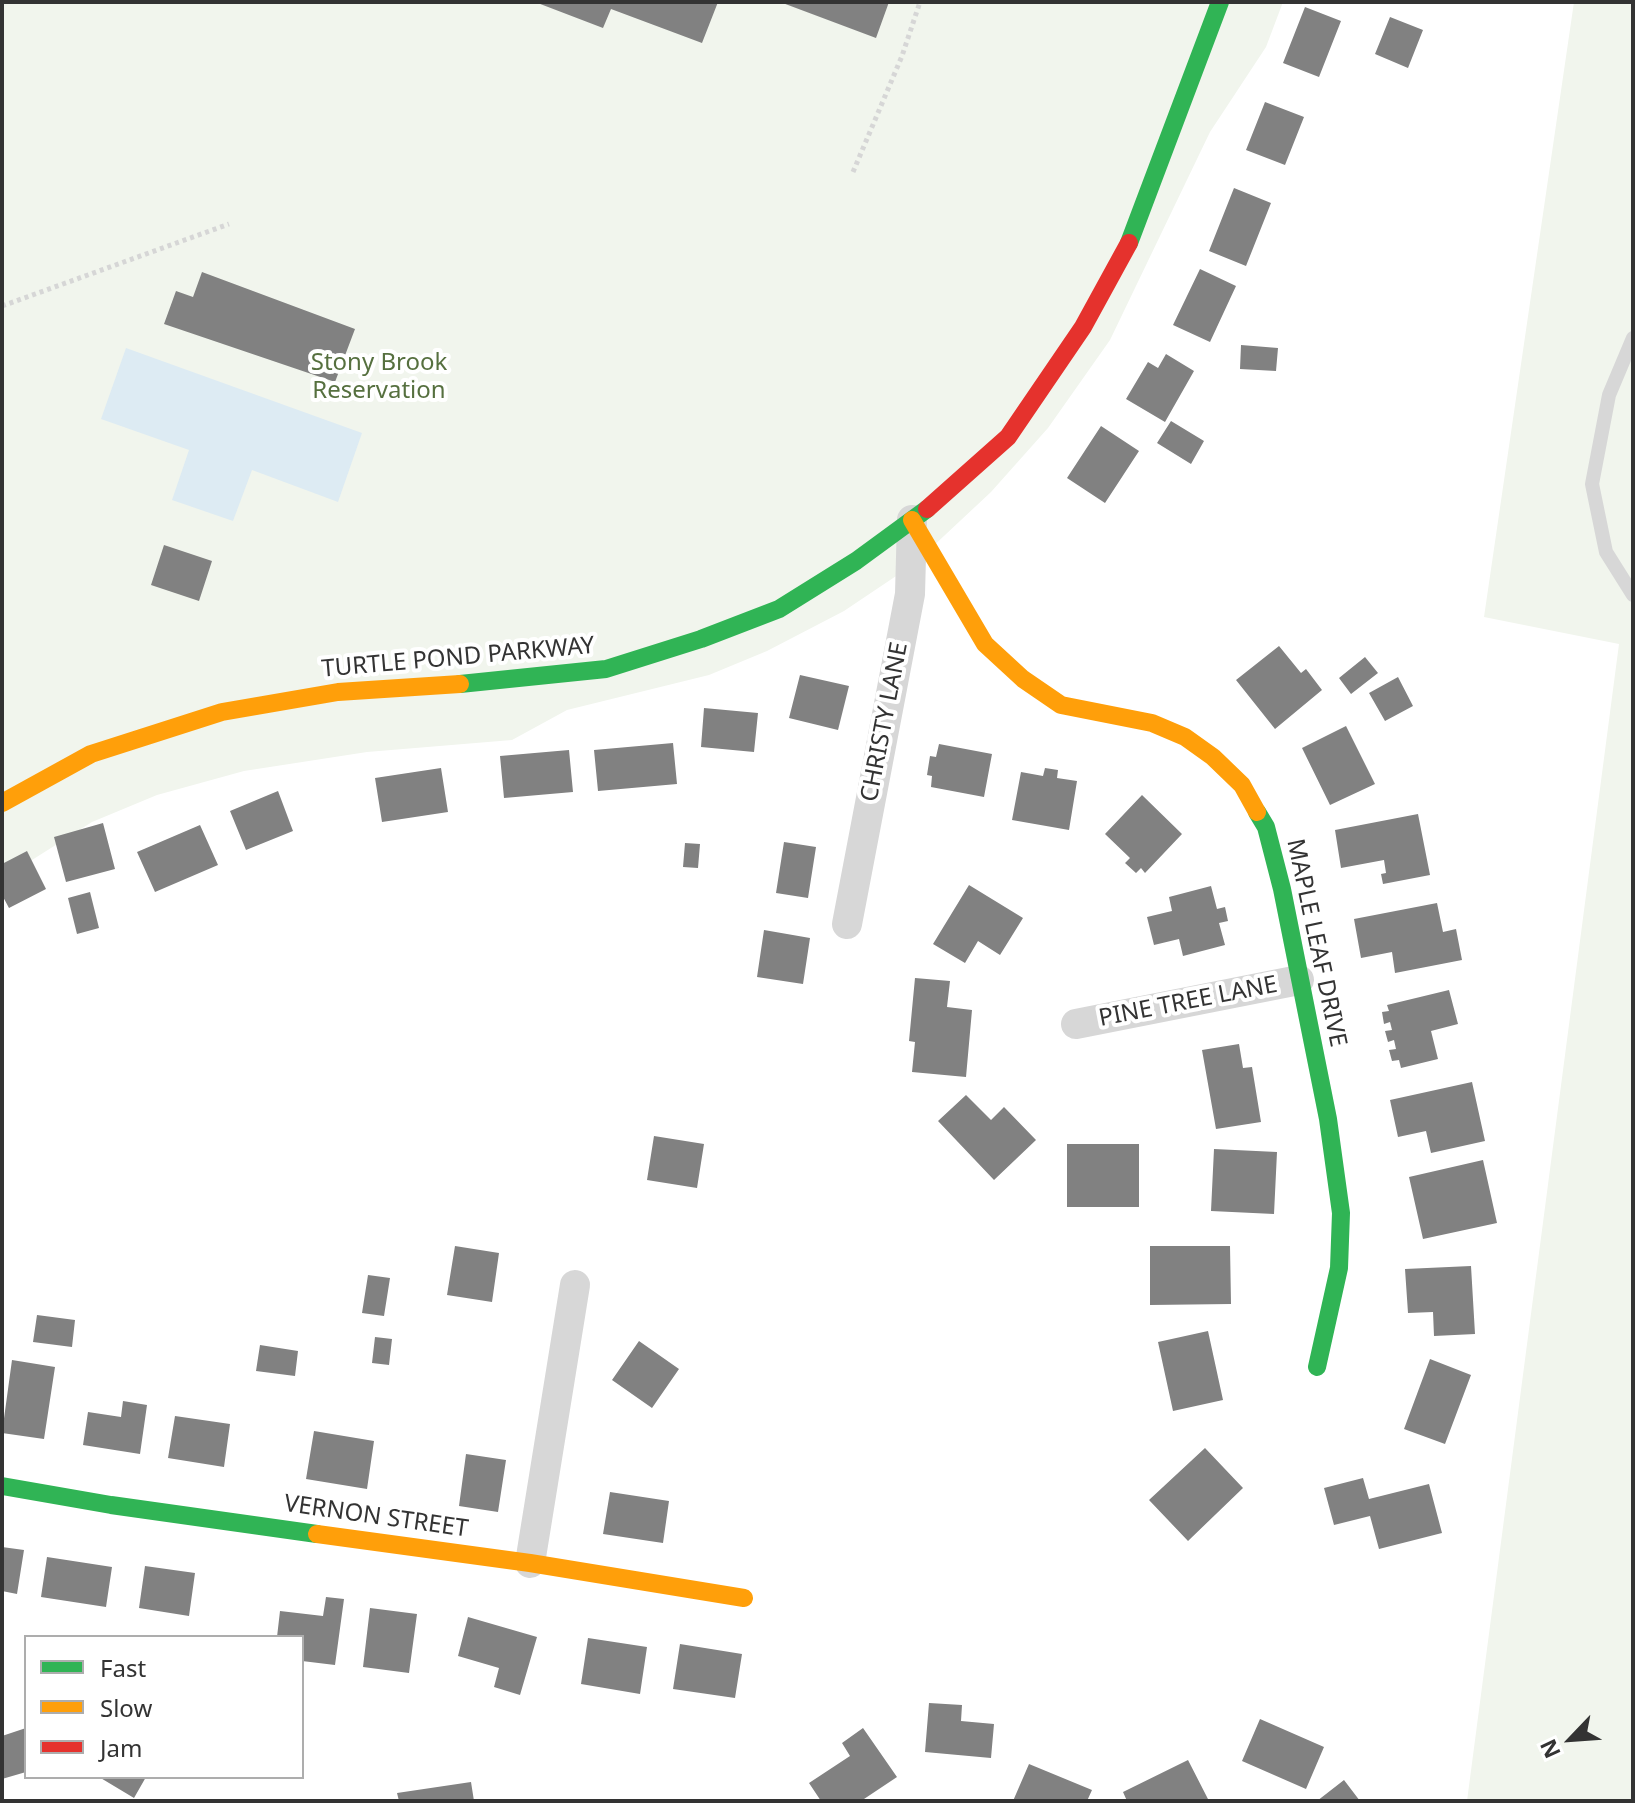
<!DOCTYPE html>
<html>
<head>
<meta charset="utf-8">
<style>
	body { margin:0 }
	#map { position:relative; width:1635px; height:1803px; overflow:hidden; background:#fff; font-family:"Noto Sans",sans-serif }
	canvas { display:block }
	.frame { position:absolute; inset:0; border:4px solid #333; pointer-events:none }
	.legend { position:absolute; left:24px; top:1635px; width:280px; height:144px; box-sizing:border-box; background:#fff; border:2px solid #adadad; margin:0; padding:10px 14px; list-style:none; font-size:24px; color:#333 }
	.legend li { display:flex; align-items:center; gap:16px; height:40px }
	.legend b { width:40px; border:2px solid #adadad }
	.north { position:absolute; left:1531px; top:1699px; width:80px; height:80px; -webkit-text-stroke:6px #fff; paint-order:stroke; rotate:245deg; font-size:22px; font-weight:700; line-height:32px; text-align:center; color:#333 }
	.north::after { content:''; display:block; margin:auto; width:28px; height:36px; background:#333; clip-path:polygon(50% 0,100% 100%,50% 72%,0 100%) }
</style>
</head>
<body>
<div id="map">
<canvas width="1635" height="1803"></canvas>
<div class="frame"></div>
<ul class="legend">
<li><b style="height:10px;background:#30b455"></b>Fast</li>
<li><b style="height:10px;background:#ff9f0a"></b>Slow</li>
<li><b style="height:10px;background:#e5322d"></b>Jam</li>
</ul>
<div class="north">N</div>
</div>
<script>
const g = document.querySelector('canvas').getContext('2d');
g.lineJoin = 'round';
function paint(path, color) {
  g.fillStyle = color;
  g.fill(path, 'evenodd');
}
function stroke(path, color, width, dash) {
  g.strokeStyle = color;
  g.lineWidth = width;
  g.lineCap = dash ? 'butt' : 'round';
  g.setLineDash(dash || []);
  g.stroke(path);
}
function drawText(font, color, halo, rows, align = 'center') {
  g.font = font + ' "Noto Sans",sans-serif';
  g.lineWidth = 8;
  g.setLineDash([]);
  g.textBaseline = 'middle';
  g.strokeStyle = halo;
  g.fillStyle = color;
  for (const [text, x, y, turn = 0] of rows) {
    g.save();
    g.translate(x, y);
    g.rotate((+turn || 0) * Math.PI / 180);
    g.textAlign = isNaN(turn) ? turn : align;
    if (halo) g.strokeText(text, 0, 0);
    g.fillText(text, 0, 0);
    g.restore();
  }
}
paint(new Path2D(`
	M2,2H1283L1266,47L1210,132L1110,340L1048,428L991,492L914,564L844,611L767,651L709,675L567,710L512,740L367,752L244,771L157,795L92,822L2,879Z
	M1574,2H1633V1801H1467L1619,644L1484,617Z`), '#f1f5ed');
paint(new Path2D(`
	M126,348L362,433L338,502L252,470L233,521L172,500L189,450L101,419Z`), '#ddebf3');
paint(new Path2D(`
	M535,2H718L702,43L611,9L603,28Z
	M780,2H889L876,38Z
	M1305,7L1341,21L1319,77L1283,63Z
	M1390,17L1423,30L1408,68L1375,54Z
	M1265,102L1304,117L1285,165L1246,150Z
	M1234,188L1271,203L1246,266L1209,251Z
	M1200,269L1236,286L1210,342L1173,325Z
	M202,272L355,329L335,382L164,324L176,291L193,297Z
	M1241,345L1278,348L1276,371L1240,369Z
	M1166,354L1194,371L1165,422L1126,399L1148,362L1158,368Z
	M1171,421L1204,441L1191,464L1157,443Z
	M1101,426L1139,451L1105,503L1067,478Z
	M164,545L212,561L199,601L151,585Z
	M1279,646L1301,673L1306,669L1322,690L1275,729L1236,680Z
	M1365,657L1378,673L1351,694L1339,678Z
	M800,675L849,686L838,730L789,718Z
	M1398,677L1413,706L1385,721L1369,693Z
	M704,708L758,713L754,752L701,747Z
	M1346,726L1375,784L1330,805L1302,748Z
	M673,743L677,784L598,791L594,750Z
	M939,744L992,754L984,797L931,787L932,776L927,775L930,756L936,757Z
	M569,750L573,792L504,798L500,756Z
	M441,768L448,812L382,822L375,778Z
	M1045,768L1058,770L1057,778L1077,781L1069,830L1012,820L1021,772L1043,776Z
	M278,791L293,831L246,850L230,811Z
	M1142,795L1182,834L1145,873L1141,868L1136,873L1125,863L1130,858L1105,834Z
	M1418,814L1430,875L1383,884L1381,874L1386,873L1384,860L1341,868L1335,830Z
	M103,823L115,869L66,882L54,837Z
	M200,825L218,865L155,892L137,852Z
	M784,842L816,847L808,898L776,893Z
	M685,843L700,844L698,868L683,867Z
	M27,851L46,889L9,908L2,895V864Z
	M969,885L1023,918L1000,955L978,941L965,963L933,944Z
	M1211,886L1217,909L1225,907L1228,921L1219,923L1225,945L1183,956L1179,939L1154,945L1147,917L1172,911L1169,897Z
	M90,892L99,928L77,934L68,898Z
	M1437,903L1443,932L1456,929L1462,960L1395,973L1392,952L1361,958L1354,919Z
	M764,930L810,938L803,984L757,977Z
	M915,978L950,981L947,1007L972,1010L966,1077L912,1072L915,1042L909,1041Z
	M1449,990L1458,1024L1431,1031L1438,1059L1401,1068L1399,1060L1392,1061L1389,1050L1396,1049L1394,1040L1388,1042L1385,1031L1392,1030L1390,1022L1384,1024L1382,1012L1389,1011L1387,1005Z
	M1239,1044L1243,1068L1252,1067L1261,1122L1216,1129L1202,1050Z
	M1472,1082L1485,1141L1431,1153L1426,1131L1398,1137L1390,1100Z
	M966,1095L991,1120L1004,1107L1036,1140L994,1180L938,1121Z
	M654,1136L704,1144L697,1188L647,1180Z
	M1067,1144H1139V1207H1067Z
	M1214,1149L1277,1152L1274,1214L1211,1211Z
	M1483,1160L1497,1223L1423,1239L1409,1177Z
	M455,1246L499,1253L492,1302L447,1295Z
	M1150,1246H1230L1231,1304L1150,1305Z
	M1471,1266L1475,1334L1434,1336L1433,1312L1408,1313L1405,1269Z
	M368,1275L390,1278L384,1316L362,1313Z
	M37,1315L75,1320L72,1347L33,1342Z
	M1208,1331L1223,1400L1173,1411L1158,1342Z
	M375,1337L392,1339L389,1365L372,1363Z
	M639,1341L679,1369L652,1408L612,1380Z
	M260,1345L298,1351L295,1376L256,1371Z
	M1430,1359L1471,1375L1445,1444L1404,1429Z
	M12,1360L55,1367L44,1439L2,1433Z
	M123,1401L147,1405L140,1454L83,1445L88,1412L121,1417Z
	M175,1416L230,1424L224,1467L168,1458Z
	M314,1431L374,1441L367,1489L306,1479Z
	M1205,1448L1243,1488L1188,1541L1149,1500Z
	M466,1454L506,1460L498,1512L459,1506Z
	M1363,1478L1369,1499L1429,1484L1442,1533L1379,1549L1370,1516L1334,1525L1324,1488Z
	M610,1492L669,1501L663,1543L603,1534Z
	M2,1547L24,1550L17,1594L2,1591Z
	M47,1557L112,1567L106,1607L41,1597Z
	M145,1566L195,1573L189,1616L139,1608Z
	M326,1597L344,1599L335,1665L302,1661V1637H277L280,1611L323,1616Z
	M370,1608L417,1614L409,1673L363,1667Z
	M468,1617L537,1637L520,1695L494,1687L499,1668L458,1656Z
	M588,1638L647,1647L640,1694L581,1684Z
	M680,1644L742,1654L735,1698L673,1689Z
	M929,1703L962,1705L961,1721L994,1724L991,1758L925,1752Z
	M1260,1719L1324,1747L1306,1789L1242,1761Z
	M26,1728V1772L2,1779V1736Z
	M863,1728L897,1777L861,1801H821L809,1783L850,1756L842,1743Z
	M1188,1760L1209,1801H1127L1123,1792Z
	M1029,1764L1092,1790L1087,1801H1013Z
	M99,1777H146L134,1798Z
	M1344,1780L1360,1801H1317Z
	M471,1782L474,1801H399L397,1793Z`), '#818181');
stroke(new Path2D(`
	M853,172L902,56L920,2
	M2,306L229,224`), '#d6d6d6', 5, [4, 4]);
stroke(new Path2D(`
	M1633,338L1609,395L1592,484L1606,552L1633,595`), '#d7d7d7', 14);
stroke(new Path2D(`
	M847,924L910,594L912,520
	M1076,1024L1299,980
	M530,1563L575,1285`), '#d7d7d7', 30);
stroke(new Path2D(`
	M1129,243L1220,2
	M460,684L606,669L701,639L779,609L856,561L927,509
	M1257,812L1266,827L1282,889L1328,1119L1341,1213L1339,1268L1317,1367
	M2,1486L111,1505L317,1534`), '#30b455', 18);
stroke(new Path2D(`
	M912,520L985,644L1023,679L1061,705L1152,723L1185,737L1213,757L1242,785L1257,812
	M2,803L91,754L222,712L338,692L460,684
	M317,1534L530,1563L744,1598`), '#ff9f0a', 18);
stroke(new Path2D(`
	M927,509L1008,437L1083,327L1129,243`), '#e5322d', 18);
drawText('24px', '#56703f', '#fff', [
	["Stony Brook",379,363],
	["Reservation",379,391]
]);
drawText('24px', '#333', '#fff', [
	["TURTLE POND PARKWAY",458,658,-5],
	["CHRISTY LANE",885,722,-79],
	["MAPLE LEAF DRIVE",1316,943,78],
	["PINE TREE LANE",1188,1002,-11],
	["VERNON STREET",376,1517,8]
]);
</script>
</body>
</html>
